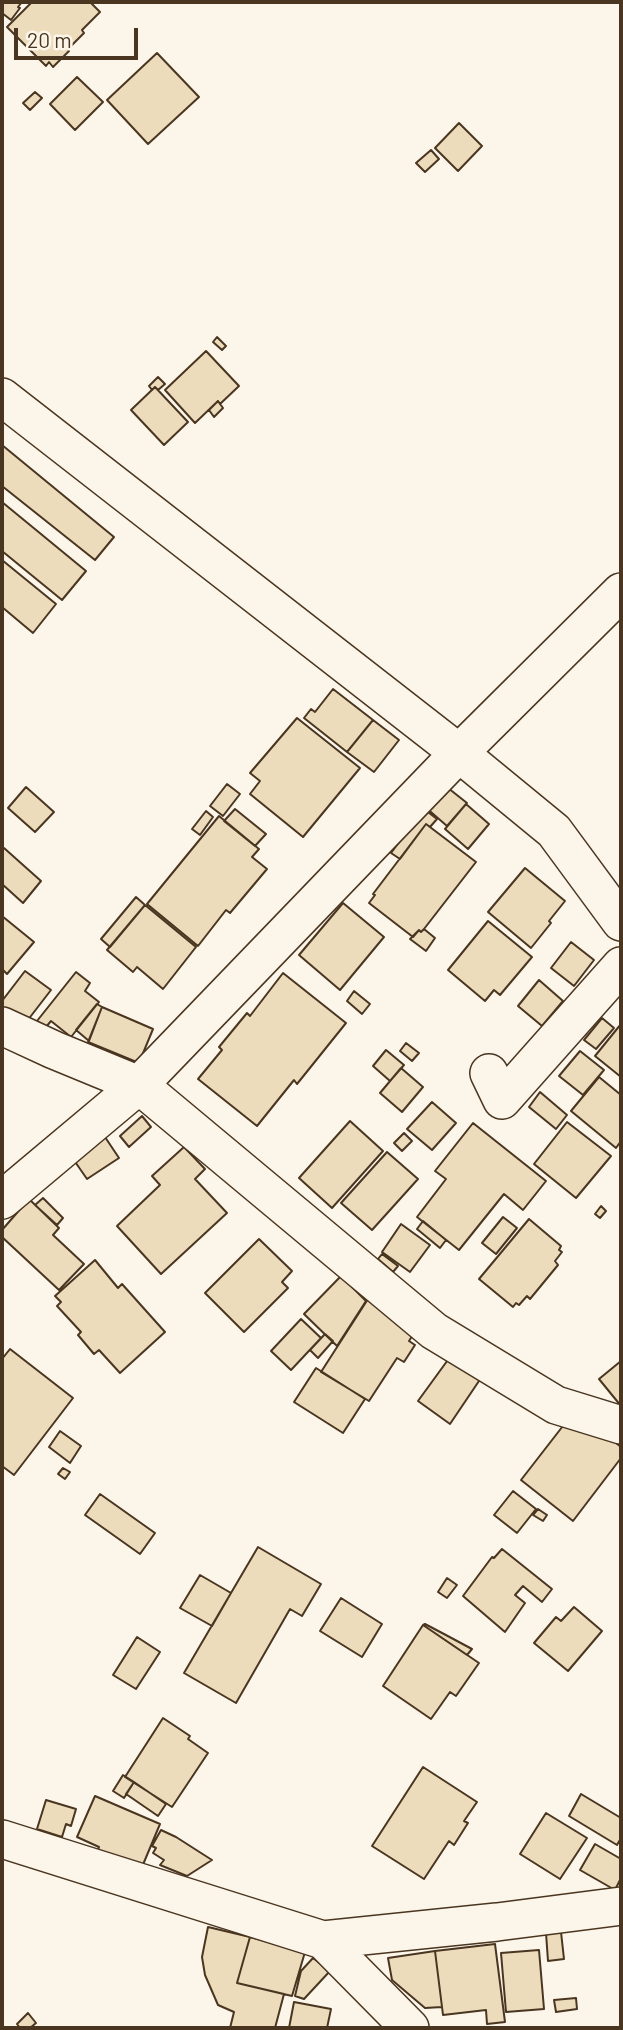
<!DOCTYPE html>
<html>
<head>
<meta charset="utf-8">
<style>
	body { margin:0 }
	#map { position:relative; width:623px; height:2030px; overflow:hidden; background:#fbf6e9; font-family:Barlow,sans-serif }
	canvas { display:block }
	.frame { position:absolute; inset:0; border:4px solid #4a3520; pointer-events:none }
	.scale { position:absolute; left:14px; top:28px; width:124px; height:32px; box-sizing:border-box; border:4px solid #4a3520; border-top:0; padding-left:9px; font-size:21px; line-height:24px; white-space:nowrap; color:#4a3520; -webkit-text-stroke:5px #fbf6e9; paint-order:stroke }
</style>
</head>
<body>
<div id="map">
<canvas width="623" height="2030"></canvas>
<div class="frame"></div>
<div class="scale">20 m</div>
</div>
<script>
const g = document.querySelector('canvas').getContext('2d');
g.lineJoin = 'round';
function paint(path, color) {
  g.fillStyle = color;
  g.fill(path, 'evenodd');
}
function stroke(path, color, width, dash) {
  g.strokeStyle = color;
  g.lineWidth = width;
  g.lineCap = dash ? 'butt' : 'round';
  g.setLineDash(dash || []);
  g.stroke(path);
}
const building = new Path2D(`
	M2,2H22L18,7L20,8L11,20L2,13Z
	M32,2H90L100,12L82,30L84,33L68,49L69,51L53,67L49,62L46,66L7,27Z
	M157,53L199,97L148,144L107,100Z
	M77,77L103,102L75,130L50,104Z
	M35,92L42,98L30,110L23,103Z
	M459,123L482,146L458,171L435,148Z
	M431,150L439,159L425,172L416,163Z
	M217,337L226,346L222,350L213,342Z
	M206,351L239,386L220,404L218,401L195,423L165,390Z
	M158,377L165,384L158,390L155,387L152,390L149,386Z
	M155,387L188,422L164,445L131,410Z
	M218,401L223,408L214,417L209,410Z
	M2,445L114,537L95,560L2,486Z
	M2,502L86,571L62,600L2,551Z
	M2,560L56,604L33,633L2,607Z
	M333,689L373,720L347,752L304,718L311,709L315,712Z
	M297,718L360,768L303,837L250,794L260,781L250,773Z
	M373,720L399,740L374,772L347,752Z
	M227,784L240,794L223,816L210,806Z
	M443,784L467,803L447,826L424,806Z
	M26,787L54,812L35,832L8,808Z
	M466,804L489,824L468,849L445,829Z
	M235,809L266,834L255,846L224,821Z
	M424,809L437,819L430,827L426,824L400,859L391,853Z
	M206,811L213,817L200,835L192,829Z
	M219,816L259,849L252,857L267,869L230,913L226,910L198,946L147,904Z
	M426,824L476,862L424,929L421,932L419,930L413,937L369,903L375,895L373,894Z
	M4,848L41,881L23,903L2,884V851Z
	M525,868L565,901L549,921L551,923L531,948L488,912Z
	M136,897L145,905L110,947L101,939Z
	M343,903L384,937L340,990L299,955Z
	M145,905L196,947L163,989L137,967L133,972L107,950Z
	M2,916L34,942L7,974L2,969Z
	M488,921L532,957L500,995L494,990L485,1001L448,970Z
	M424,929L435,938L426,951L410,939L419,930L421,932Z
	M571,942L594,960L574,986L551,968Z
	M25,971L51,990L24,1025L2,1015V1001Z
	M76,972L90,983L85,991L99,1002L71,1037L51,1021L46,1027L37,1021Z
	M283,973L346,1023L297,1084L294,1080L257,1126L198,1079L222,1050L219,1047L247,1013L250,1016Z
	M539,980L563,1001L542,1026L518,1006Z
	M354,991L370,1004L362,1014L347,1001Z
	M97,1004L102,1007L89,1041L76,1030Z
	M102,1007L153,1029L139,1063L88,1042Z
	M602,1018L614,1028L596,1049L584,1040Z
	M621,1024V1077L595,1056Z
	M406,1043L419,1053L412,1061L400,1051Z
	M386,1050L404,1065L390,1081L373,1066Z
	M580,1051L604,1070L583,1095L559,1076Z
	M401,1068L423,1087L402,1112L380,1093Z
	M599,1077L621,1095V1141L616,1148L571,1111Z
	M540,1092L567,1115L556,1129L529,1107Z
	M432,1102L456,1123L432,1150L407,1129Z
	M142,1116L151,1127L129,1147L120,1136Z
	M350,1121L383,1151L332,1208L299,1178Z
	M567,1122L611,1156L576,1198L534,1164Z
	M473,1123L546,1181L523,1210L504,1194L459,1250L417,1217L446,1179L435,1171Z
	M101,1131L119,1158L87,1179L69,1153Z
	M404,1133L412,1141L402,1151L394,1143Z
	M184,1147L205,1169L195,1179L227,1213L161,1274L117,1226L160,1185L152,1176Z
	M387,1152L418,1179L372,1230L341,1203Z
	M43,1198L63,1218L57,1225L35,1205Z
	M29,1199L59,1228L53,1235L84,1264L59,1290L2,1237V1230Z
	M601,1206L606,1211L600,1218L595,1214Z
	M503,1217L517,1228L496,1254L482,1243Z
	M529,1219L561,1246L559,1250L562,1252L555,1261L558,1265L530,1299L527,1296L519,1305L516,1303L513,1307L479,1279Z
	M423,1221L446,1240L440,1248L417,1229Z
	M401,1224L430,1245L410,1272L382,1252Z
	M259,1239L292,1271L282,1282L288,1288L244,1332L205,1293Z
	M382,1254L398,1266L393,1272L378,1259Z
	M95,1260L118,1288L122,1284L165,1332L120,1373L99,1350L94,1354L78,1335L81,1332L57,1306L61,1302L55,1296Z
	M341,1276L366,1301L337,1346L304,1314Z
	M368,1299L416,1330L409,1341L415,1345L404,1362L397,1358L369,1401L321,1372Z
	M301,1319L321,1338L291,1370L271,1351Z
	M325,1334L333,1341L318,1358L310,1350Z
	M10,1349L73,1398L14,1475L2,1466V1359Z
	M450,1357L481,1378L450,1424L418,1401Z
	M621,1361V1406L599,1379Z
	M316,1368L365,1399L343,1433L294,1402Z
	M588,1421L621,1447V1458L573,1521L521,1480L566,1422L580,1432Z
	M60,1431L81,1446L70,1463L49,1447Z
	M63,1468L70,1472L65,1479L58,1474Z
	M513,1491L536,1509L517,1533L494,1515Z
	M100,1494L155,1533L140,1554L85,1515Z
	M538,1509L547,1515L543,1521L533,1515Z
	M258,1547L321,1584L302,1616L290,1609L236,1703L184,1673Z
	M502,1549L552,1589L542,1602L523,1586L515,1595L525,1603L505,1632L463,1596L492,1557L494,1558Z
	M200,1575L231,1593L212,1626L180,1608Z
	M447,1578L457,1585L447,1598L438,1592Z
	M341,1598L382,1624L362,1657L320,1631Z
	M574,1607L602,1631L568,1671L534,1643L556,1617L561,1621Z
	M425,1624L444,1634L472,1649L467,1655L423,1625Z
	M423,1625L479,1663L456,1696L450,1692L431,1719L383,1686Z
	M137,1637L160,1652L136,1689L113,1675Z
	M163,1718L190,1736L188,1739L208,1753L172,1807L125,1777Z
	M423,1767L477,1802L464,1821L468,1823L454,1845L449,1841L424,1879L372,1846Z
	M123,1775L134,1782L124,1798L113,1791Z
	M134,1782L166,1804L158,1816L126,1794Z
	M581,1794L621,1818V1838L617,1845L569,1816Z
	M95,1796L160,1824L142,1867L98,1850L99,1847L77,1837Z
	M46,1800L76,1809L71,1826L66,1824L62,1837L37,1829Z
	M546,1813L587,1838L560,1879L520,1854Z
	M161,1830L176,1837L212,1860L187,1876L160,1865L164,1860L153,1853L156,1848L152,1846Z
	M595,1844L621,1859V1878L615,1890L580,1870Z
	M208,1927L250,1937L237,1983L284,1994L275,2028H230L234,2012L218,2005L205,1975L202,1957Z
	M561,1932L564,1959L548,1961L546,1933Z
	M250,1937L305,1952L292,1996L237,1983Z
	M495,1944L505,2022L487,2024L486,2010L443,2015L435,1951Z
	M539,1950L544,2009L506,2012L501,1953Z
	M435,1951L442,2007L425,2008L392,1980L388,1958Z
	M313,1958L330,1971L304,1999L295,1996L301,1971Z
	M576,1998L577,2009L556,2012L554,2000Z
	M294,2002L331,2009L327,2028H289Z
	M28,2013L36,2023L30,2028H20L17,2024Z`);
paint(building, '#ecdcbc');
stroke(building, '#4a3520', 2);
const street = new Path2D(`
	M2,397L459,753L554,831L621,922
	M2,1026L54,1050L139,1085L434,1331L556,1405L621,1425
	M489,1073L502,1100L621,966
	M2,1200L139,1085L459,753L621,592
	M2,1839L323,1940L497,1922L621,1906
	M323,1940L410,2028`);
stroke(street, '#4a3520', 40);
stroke(street, '#fbf6e9', 37);
</script>
</body>
</html>
